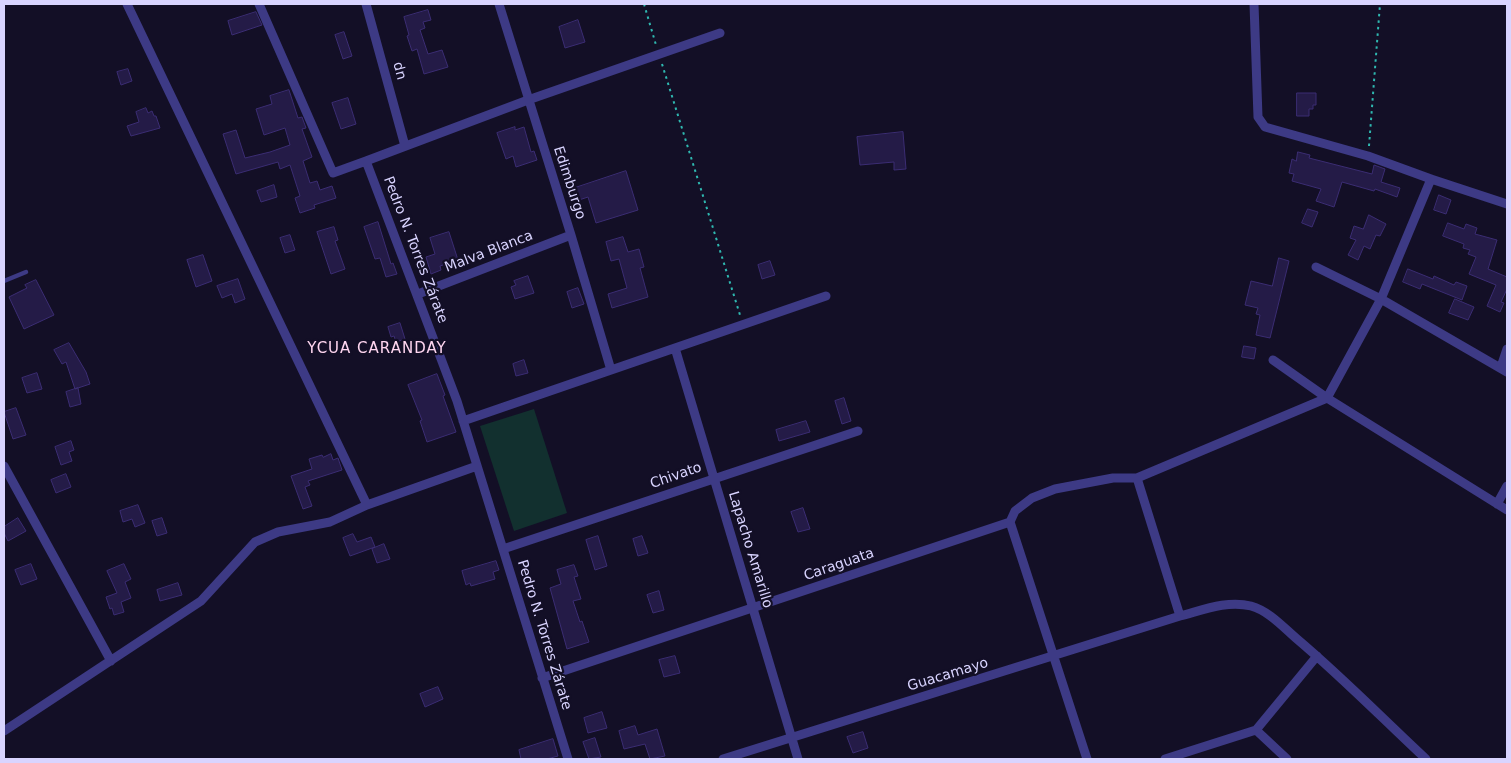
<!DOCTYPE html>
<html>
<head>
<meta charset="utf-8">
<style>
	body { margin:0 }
	#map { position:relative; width:1511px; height:763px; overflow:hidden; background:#130f26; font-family:"DejaVu Sans",sans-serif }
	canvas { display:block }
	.frame { position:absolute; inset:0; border:5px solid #d9d4ff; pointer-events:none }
</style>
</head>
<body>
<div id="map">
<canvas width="1511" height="763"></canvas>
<div class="frame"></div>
</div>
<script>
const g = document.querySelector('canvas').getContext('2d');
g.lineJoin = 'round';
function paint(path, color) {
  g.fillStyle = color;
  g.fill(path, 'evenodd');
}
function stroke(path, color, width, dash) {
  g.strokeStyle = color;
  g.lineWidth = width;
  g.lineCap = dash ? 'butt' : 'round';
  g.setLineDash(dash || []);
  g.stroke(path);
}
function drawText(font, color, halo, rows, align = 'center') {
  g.font = font + ' "DejaVu Sans",sans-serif';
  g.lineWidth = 4.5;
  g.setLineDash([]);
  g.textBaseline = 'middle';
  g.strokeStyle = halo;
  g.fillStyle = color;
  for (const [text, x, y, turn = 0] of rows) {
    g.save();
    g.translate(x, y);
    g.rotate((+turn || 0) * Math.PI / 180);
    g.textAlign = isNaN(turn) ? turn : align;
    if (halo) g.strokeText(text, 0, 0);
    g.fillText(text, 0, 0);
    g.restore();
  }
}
paint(new Path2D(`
	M534,409L567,513L514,531L480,426Z`), '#12302f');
const building = new Path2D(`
	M428,10L431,20L423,22L425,28L420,30L428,54L442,50L448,67L424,74L417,49L412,51L407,36L409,35L404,17Z
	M256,12L262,25L232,35L228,21Z
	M578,20L585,42L565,48L559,27Z
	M344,32L352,56L343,59L335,35Z
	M128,69L132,81L121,85L117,72Z
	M289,90L298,118L302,117L306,128L302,129L312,157L303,161L310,183L317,181L320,190L332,186L336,198L314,205L315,208L300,213L295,198L300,196L290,165L280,169L278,162L236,174L223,134L236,130L245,158L270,152L290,145L285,128L264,135L256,109L272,104L270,96Z
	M1297,93H1316V105H1313V109H1309V116H1297Z
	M348,98L356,124L341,129L332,103Z
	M146,108L148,113L152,111L154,116H156L160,128L131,136L127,126L139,122L136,112Z
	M515,127V130L524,127L531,152L534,151L537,160L516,167L513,156L506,159L497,133Z
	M903,132L906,169L894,170V162L860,165L857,137Z
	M1298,152L1310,155L1309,158L1372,174L1374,165L1385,169L1381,182L1400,188L1397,197L1375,189L1374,191L1342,182L1334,207L1316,201L1321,189L1292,181L1294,174L1289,173L1292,159L1296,161Z
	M626,171L638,210L596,223L588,197L579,200L575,188Z
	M274,185L277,197L261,202L257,191Z
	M1439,195L1451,200L1446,214L1434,210Z
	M1308,209L1318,212L1312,227L1302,223Z
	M1369,215L1386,224L1380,236L1376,235L1370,249L1364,246L1358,260L1348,255L1356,240L1350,238L1354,226L1363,229Z
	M378,222L391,264L393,263L397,274L386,277L380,258L375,259L364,227Z
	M1448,223L1464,229L1466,224L1477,228L1475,234L1497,240L1488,269L1507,277V289L1501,302L1504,303L1500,312L1487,306L1496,285L1469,274L1476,257L1468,254L1470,250L1463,248L1464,244L1443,236Z
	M334,227L338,240L335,241L345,269L331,274L317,232Z
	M449,232L458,260L440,266L441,270L431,274L426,257L435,254L430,238Z
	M290,235L295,250L285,253L280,238Z
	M623,237L628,252L639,249L644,267L640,268L648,297L612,308L608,294L627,288L619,259L611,261L606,242Z
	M203,255L212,281L196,287L187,260Z
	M1279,258L1289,261L1270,338L1256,335L1260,315L1256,314L1258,308L1245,305L1251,281L1272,286Z
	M770,261L775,275L762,279L758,265Z
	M1408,269L1433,279L1434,276L1454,285L1456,282L1467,286L1462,300L1422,284L1420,289L1403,282Z
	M528,276L534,293L515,299L511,287L516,285L514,281Z
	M238,279L245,299L235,303L232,294L222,298L217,286Z
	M36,280L54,315L24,329L9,297L27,288L25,285Z
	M578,288L584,304L572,308L567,292Z
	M1455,299L1474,307L1468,320L1449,313Z
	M400,323L405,339L396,342L394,336L391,337L388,327Z
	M69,343L86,372L90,384L75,389L66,362L62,364L54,350Z
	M1244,346L1256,348L1254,359L1242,357Z
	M524,360L528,373L516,376L513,364Z
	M37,373L42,389L27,393L22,378Z
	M437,374L445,395L443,396L456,432L427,442L420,421L422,420L408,385Z
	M78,388L81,404L70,407L66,392Z
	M844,398L851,421L842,424L835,401Z
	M16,408L26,435L13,439L4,412Z
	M806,421L810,432L779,441L776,430Z
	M71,441L74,450L69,452L72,461L61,465L55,447Z
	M331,454L333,460L338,458L342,470L308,481L310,485L305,487L312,506L303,509L291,476L312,469L309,459L322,455L323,457Z
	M66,474L71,487L56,493L51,480Z
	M138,505L145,523L135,527L132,519L123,522L120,511Z
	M803,508L810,529L798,532L791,512Z
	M18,518L26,531L8,541L4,533V527Z
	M162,518L167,533L157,536L152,521Z
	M353,534L357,542L371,537L375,547L350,556L343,538Z
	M598,536L607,566L595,570L586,540Z
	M642,536L648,553L638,556L633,539Z
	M384,544L390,559L377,563L372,549Z
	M496,561L499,570L493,572L495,579L471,586L470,583L466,585L462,571Z
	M31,564L37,579L21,585L15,570Z
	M124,564L131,579L125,582L131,598L121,602L124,612L114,615L112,608L110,609L106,597L117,593L107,571Z
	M574,565L578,576L574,577L581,599L573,601L580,622L582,621L589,642L567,649L550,588L561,584L557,570Z
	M178,583L182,595L160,601L157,590Z
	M659,591L664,610L653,613L647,595Z
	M675,656L680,673L664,677L659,660Z
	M438,687L443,699L425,707L420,694Z
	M602,712L607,728L588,733L584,718Z
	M635,726L638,735L657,729L665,756L650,759L645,744L624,749L619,731Z
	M863,732L868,748L853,753L847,737Z
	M595,738L601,757L589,759L583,742Z
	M553,739L558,756L547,759H521L519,750Z`);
paint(building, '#241b47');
stroke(building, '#3b2d73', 1);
stroke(new Path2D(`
	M644,4L656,45
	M662,64L740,315
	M1369,146L1380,4`), '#2fb8b0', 2, [2.5, 4]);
stroke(new Path2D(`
	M4,281L26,272`), '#3d3a85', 4.5);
stroke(new Path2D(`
	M127,4L367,505
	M259,4L333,173L366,161L457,401L568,759
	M366,4L405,146
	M499,4L571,235L611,370
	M1254,4L1258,117L1265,127L1368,156L1431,179L1507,204
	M366,161L528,100L720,33
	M1316,267L1381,299L1507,372
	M418,294L571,235
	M675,348L798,759
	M1273,360L1327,398L1507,510
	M1501,367L1507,349
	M463,421L826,296
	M4,466L111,661
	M1137,478L1180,616
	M1497,504L1507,486
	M1010,522L1087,759
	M503,549L858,431
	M542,678L1010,522L1015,511L1032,498L1055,489L1113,478H1137L1327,398L1381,299L1431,179
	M1256,730L1317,656
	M1256,730L1287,759
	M4,731L201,601L255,542L278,532L330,522L367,505L477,466
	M723,759L1180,616C1203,610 1227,600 1251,606C1269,611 1283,627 1297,639C1342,677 1383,719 1426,759
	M1165,759L1256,730`), '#3d3a85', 9);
drawText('14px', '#d9d4ff', '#130f26', [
	["dn",399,71,75],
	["Edimburgo",569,183,72],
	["Pedro N. Torres Zárate",415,250,69],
	["Malva Blanca",489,252,-21],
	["Chivato",676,476,-19],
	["Lapacho Amarillo",750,550,73],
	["Caraguata",839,565,-19],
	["Pedro N. Torres Zárate",544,635,73],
	["Guacamayo",948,675,-17]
]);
g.letterSpacing = '1px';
drawText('15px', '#ffd6f0', '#130f26', [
	["YCUA CARANDAY",377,349]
]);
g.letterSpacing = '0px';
</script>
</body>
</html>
